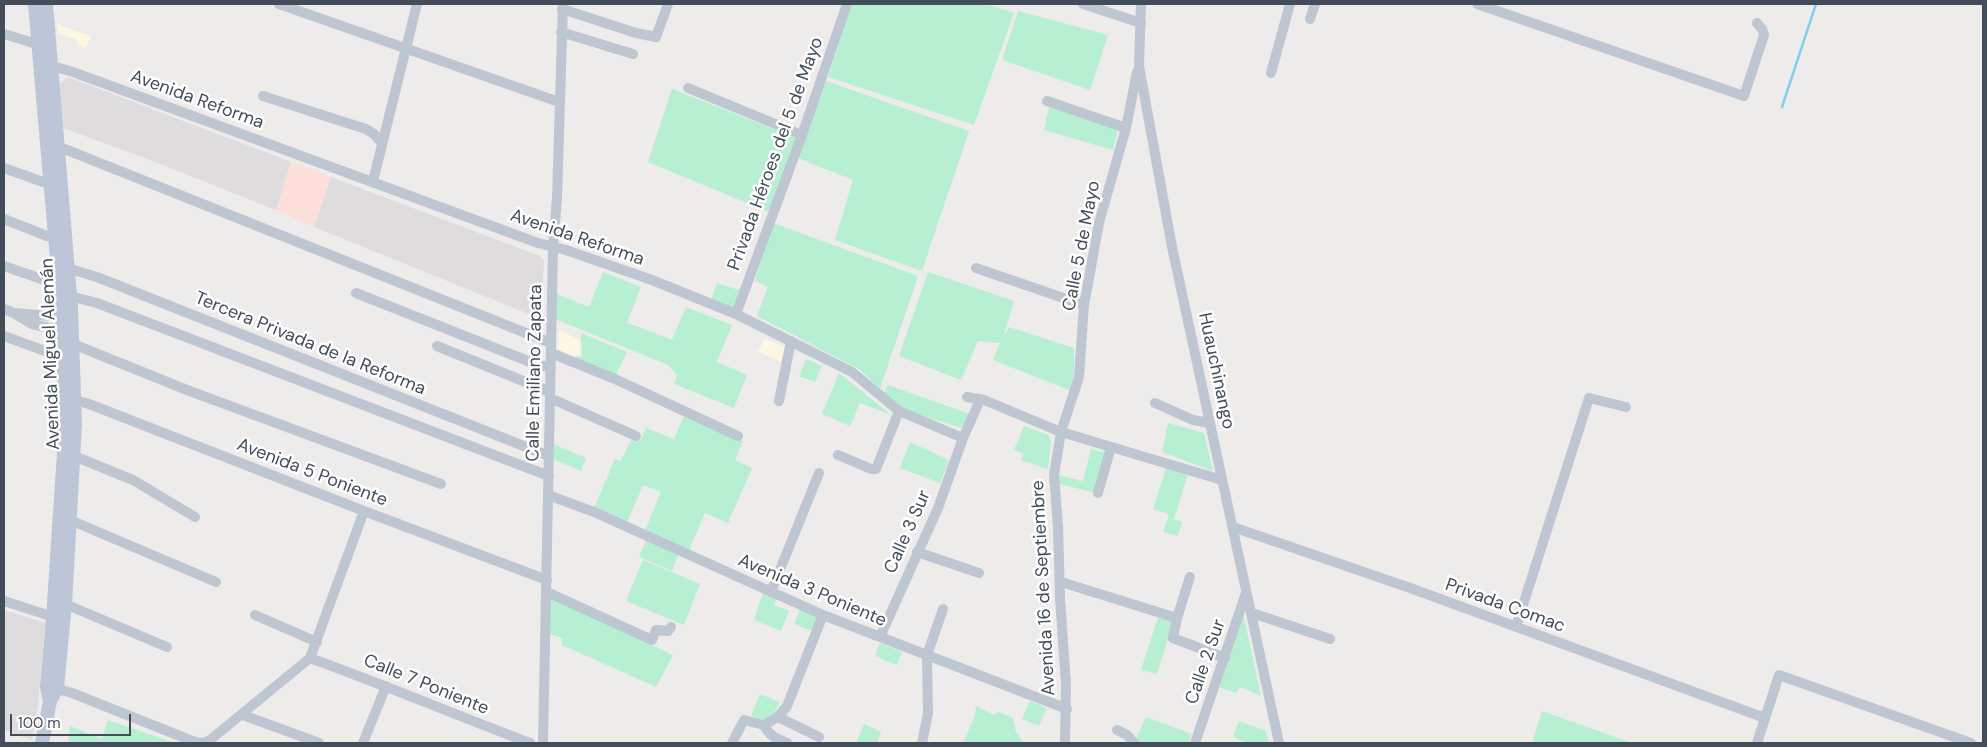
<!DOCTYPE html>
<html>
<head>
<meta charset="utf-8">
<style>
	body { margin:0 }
	#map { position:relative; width:1987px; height:747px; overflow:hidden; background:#eeebeb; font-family:"DM Sans",sans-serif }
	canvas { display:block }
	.frame { position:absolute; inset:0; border:5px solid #434d59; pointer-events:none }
	.scale { position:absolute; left:10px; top:714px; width:121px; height:22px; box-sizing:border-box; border:2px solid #434d59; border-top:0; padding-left:6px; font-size:15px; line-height:18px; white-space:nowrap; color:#434d59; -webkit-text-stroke:4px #fff; paint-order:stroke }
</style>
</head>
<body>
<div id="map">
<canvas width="1987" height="747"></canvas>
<div class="frame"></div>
<div class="scale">100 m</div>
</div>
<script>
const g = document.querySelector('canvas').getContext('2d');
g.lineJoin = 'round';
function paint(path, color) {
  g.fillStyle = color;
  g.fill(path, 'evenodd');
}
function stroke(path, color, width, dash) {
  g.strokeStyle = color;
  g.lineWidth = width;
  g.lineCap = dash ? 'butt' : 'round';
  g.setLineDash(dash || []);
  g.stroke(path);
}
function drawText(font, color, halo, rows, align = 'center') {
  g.font = font + ' "DM Sans",sans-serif';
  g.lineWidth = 5;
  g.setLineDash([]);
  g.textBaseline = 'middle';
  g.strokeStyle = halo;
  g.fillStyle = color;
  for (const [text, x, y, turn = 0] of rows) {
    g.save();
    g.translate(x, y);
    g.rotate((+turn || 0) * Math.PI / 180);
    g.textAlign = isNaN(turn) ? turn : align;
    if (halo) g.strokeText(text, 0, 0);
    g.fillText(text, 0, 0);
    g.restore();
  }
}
paint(new Path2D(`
	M57,24L91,36L86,48L76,44L77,40L58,33Z
	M559,330L580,340V355H575V359L558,353Z
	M764,339L788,348L782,362L758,352Z`), '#fcf7e2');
paint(new Path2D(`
	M68,77L291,162L276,210L150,160L63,128L57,86Z
	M331,177L540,256L544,260L541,319L314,227Z
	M4,610L45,623L38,706L32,740L4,730Z`), '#dfdcdd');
paint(new Path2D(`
	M291,162L331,177L314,227L276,210Z`), '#fbdfd8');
paint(new Path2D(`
	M852,4H987L1014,13L974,125L828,77Z
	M1018,11L1108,35L1090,90L1002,60Z
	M826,81L969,131L922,271L835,240L853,180L798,158Z
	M672,89L797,138L769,212L648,162Z
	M1049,107L1118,129L1113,150L1044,130Z
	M773,223L918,276L880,389L859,369L757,316L768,287L755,281Z
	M603,272L641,287L627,322L623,321L672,340L686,307L732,325L717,362L747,375L734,408L674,384L677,375L668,365L555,319L556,294L589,307Z
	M928,272L1014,301L1003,338L1009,327L1074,348V375L1069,390L993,360L1000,343L978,341L961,380L899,356Z
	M717,283L742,291L735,311L711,300Z
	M581,333L627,352L615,376L577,360L576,356L582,357Z
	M806,359L822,366L815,382L799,376Z
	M839,373L891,415L860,403L850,426L822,414Z
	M888,385L970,414L961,428L902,409L884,394Z
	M684,416L743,441L735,460L752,468L728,523L705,513L688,552L644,533L661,492L643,485L627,522L594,508L615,459L621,461L632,437L640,441L646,428L674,439Z
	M1168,423L1204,433L1213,471L1162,452Z
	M1024,426L1048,435L1051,440L1048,469L1021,460L1024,454L1014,450Z
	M910,442L949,460L940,483L900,468Z
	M553,444L586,458L581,471L552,459Z
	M1091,449L1107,453L1096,493L1056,483L1058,475L1083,481Z
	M1166,468L1188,474L1174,519L1182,522L1178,536L1163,532L1169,514L1153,509Z
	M647,539L679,553L672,571L639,557Z
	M643,560L700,584L684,625L626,601Z
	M763,593L777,598L774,605L789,611L781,631L754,620Z
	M549,596L673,655L656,687L562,645V638L550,634Z
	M800,610L817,617L812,631L794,624Z
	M1243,613L1261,696L1240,687L1236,693L1219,687Z
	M1159,614L1174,619L1157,674L1141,670Z
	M880,643L902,652L897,665L875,656Z
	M760,694L780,702L773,715L765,720L751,716Z
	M1030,701L1047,708L1039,726L1022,719Z
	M976,706L994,715L998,712L1013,718L1016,732L1024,743H963L975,716Z
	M1542,711L1632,743H1532Z
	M1146,717L1192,734L1188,743H1137L1135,742Z
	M108,720L175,743H68L70,726L102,739Z
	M1239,721L1266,731L1269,743H1248L1233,737Z
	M864,724L881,732L877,743H856Z`), '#b6efd1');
stroke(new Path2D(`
	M1782,107L1816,4`), '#82cdee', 2.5);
stroke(new Path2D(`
	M279,4L559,102
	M1083,4L1141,23
	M1141,4L1139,66L1172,247L1279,743
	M1477,4L1744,96L1764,35L1762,29L1757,23
	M562,9L636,33L656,37L668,4
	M1310,19L1315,4
	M561,32L633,54
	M4,34L43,46
	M46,64L73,72L538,243L566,250L652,280L736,314L852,372L899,411L963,438
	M1271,73L1290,4
	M688,88L802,135
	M263,96L366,129L374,134L381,142
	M1047,101L1126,128
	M57,146L551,343
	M4,168L57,187
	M373,181L417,4
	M4,219L47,236L60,237
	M4,266L59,285
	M976,268L1084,305
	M61,269L67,268L97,277L549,456
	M356,293L533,363L551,368
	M70,296L97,303L549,476
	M4,309L14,313L62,317
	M736,314L802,135L847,4
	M17,315L32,324L63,331
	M4,336L64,358
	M73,344L187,390L441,484
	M437,346L550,392
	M551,353L615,379L738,436
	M967,397L984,400L1061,432L1222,480
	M68,398L89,404L364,511L547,580
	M550,398L636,436
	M779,401L791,341
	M1155,403L1193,420L1210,423
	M838,455L871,469H876L899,411
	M74,456L133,480L195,517
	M1098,493L1111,447
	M548,495L594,512L823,615L1067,709
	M70,520L216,582
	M1233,527L1413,589L1765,718
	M917,552L979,573
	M1190,577L1177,618L1173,638L1225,658
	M1061,582L1177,618
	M547,592L652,640L656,630L668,631L671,627
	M771,592L819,473
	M4,601L60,619
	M65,604L167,647
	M1252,613L1330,639
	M255,615L317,642
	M1516,627L1589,398L1626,407
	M880,637L938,508L963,438L980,400
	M310,658C384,685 457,715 530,743
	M50,687L72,693L195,742L203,743L210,740L310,658L364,511
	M243,715L319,743
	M778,717L819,737
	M764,725C769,736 777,739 787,743
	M1117,730L1127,735L1134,743
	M363,743L386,686
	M543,743L553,247L557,198L563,4
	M732,743L744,720L764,725L778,717L787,706L823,615
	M922,743L928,713L927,655L943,609
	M1065,743L1066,685L1060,598L1058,526L1054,475L1061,432L1079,377L1084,305L1099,223L1126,128L1137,72
	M1195,743L1246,593
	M1757,743L1779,675L1971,743`), '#bec6d2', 10);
stroke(new Path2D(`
	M35,4L62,317L66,423L53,618L47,687L50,701L42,743
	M46,4L71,308L75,424L65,604L57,688L50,701`), '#bdc6d6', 14);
drawText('18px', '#434d59', '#fff', [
	["Avenida Reforma",197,100,20],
	["Privada Héroes del 5 de Mayo",776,154,-70],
	["Avenida Reforma",577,238,19],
	["Calle 5 de Mayo",1082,246,-79],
	["Tercera Privada de la Reforma",310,344,22],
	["Avenida Miguel Alemán",51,354,-92],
	["Huauchinango",1216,371,78],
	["Calle Emiliano Zapata",535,373,-89],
	["Avenida 5 Poniente",312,473,21],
	["Calle 3 Sur",908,532,-66],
	["Avenida 16 de Septiembre",1044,588,-93],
	["Avenida 3 Poniente",812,591,23],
	["Privada Comac",1505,606,20],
	["Calle 2 Sur",1206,662,-71],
	["Calle 7 Poniente",426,685,22]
]);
</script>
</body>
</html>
